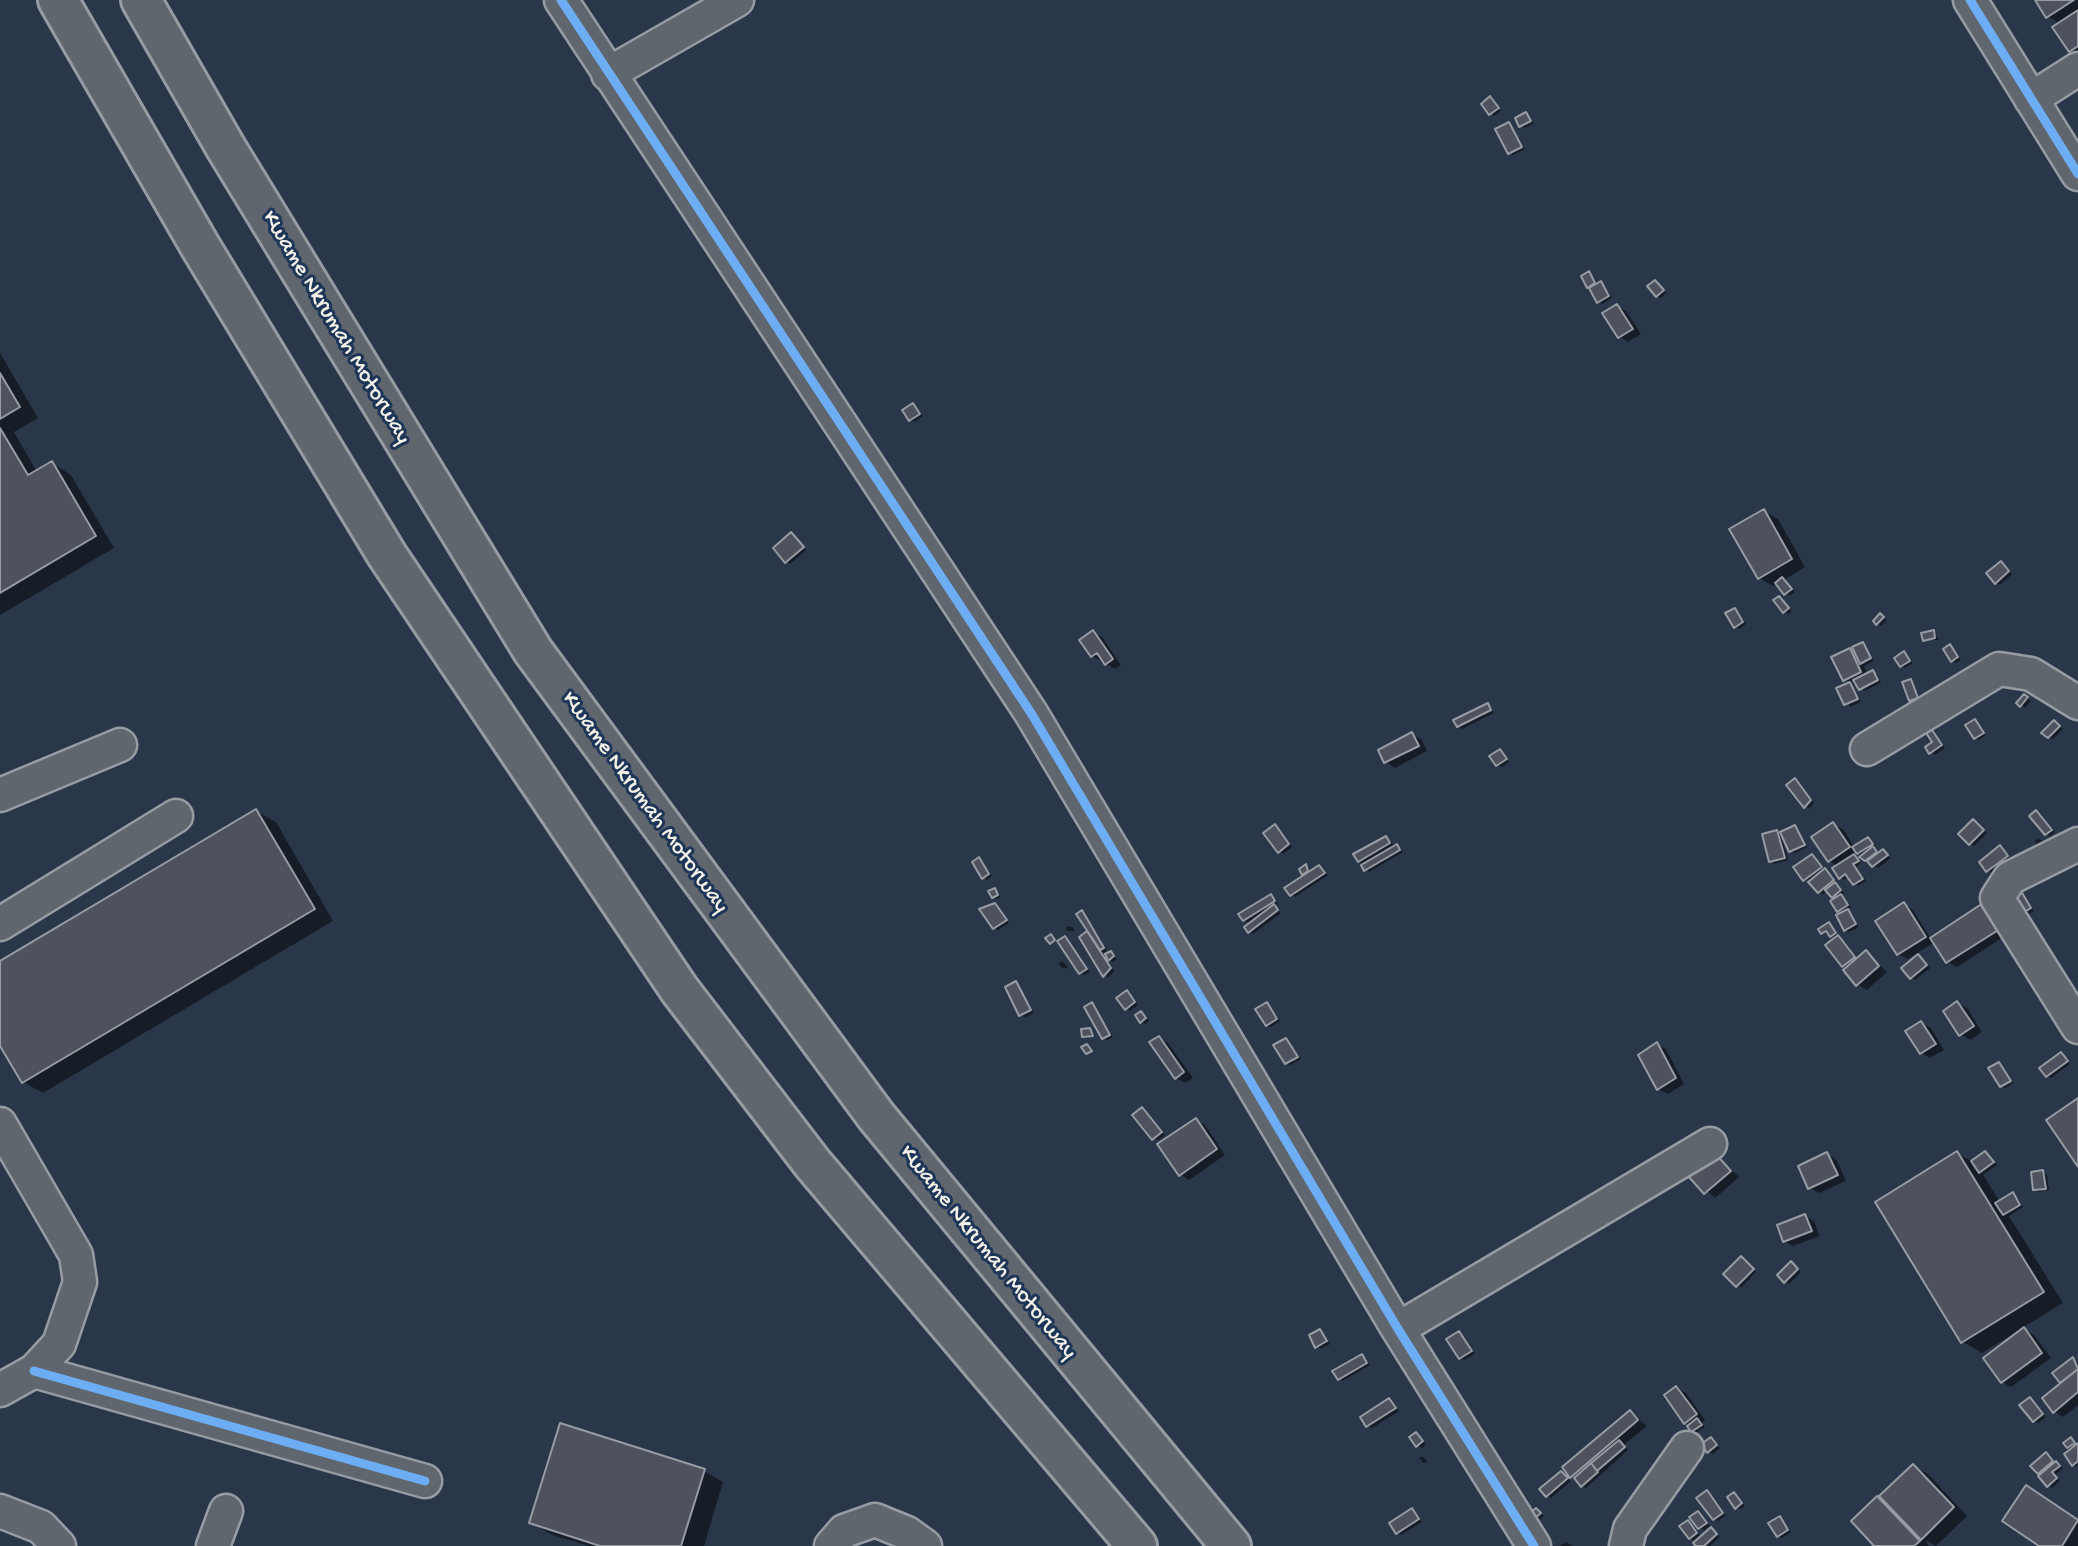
<!DOCTYPE html>
<html>
<head>
<meta charset="utf-8">
<style>
	body { margin:0 }
	canvas { display:block; background:#2a374a }
</style>
</head>
<body>
<canvas width="2078" height="1546"></canvas>
<script>
const g = document.querySelector('canvas').getContext('2d');
g.lineJoin = 'round';
function paint(path, color) {
  g.fillStyle = color;
  g.fill(path, 'evenodd');
}
function stroke(path, color, width, dash) {
  g.strokeStyle = color;
  g.lineWidth = width;
  g.lineCap = dash ? 'butt' : 'round';
  g.setLineDash(dash || []);
  g.stroke(path);
}
function drawText(font, color, halo, rows, align = 'center') {
  g.font = font + ' "Gochi Hand",sans-serif';
  g.lineWidth = 6;
  g.setLineDash([]);
  g.textBaseline = 'middle';
  g.strokeStyle = halo;
  g.fillStyle = color;
  for (const [text, x, y, turn = 0] of rows) {
    g.save();
    g.translate(x, y);
    g.rotate((+turn || 0) * Math.PI / 180);
    g.textAlign = isNaN(turn) ? turn : align;
    if (halo) g.strokeText(text, 0, 0);
    g.fillText(text, 0, 0);
    g.restore();
  }
}
paint(new Path2D(`
	M2037,0H2078V56L2070,51L2060,24L2047,16Z
	M1490,99L1501,111L1494,116L1483,104Z
	M1526,114L1534,123L1525,128L1521,126Z
	M1509,124L1525,149L1513,155L1509,153Z
	M1589,273L1598,285L1605,286L1612,298L1602,304L1598,302L1583,277Z
	M1655,282L1666,293L1661,298L1657,296Z
	M1617,306L1626,311L1641,334L1628,342L1619,336Z
	M0,353L38,418L14,432L37,472L52,463L71,475L114,548L0,615Z
	M913,405L923,416L914,422L910,420Z
	M1764,511L1778,519L1805,567L1784,580L1795,592L1789,596L1778,584L1773,586L1759,578Z
	M791,534L806,550L790,564L786,561Z
	M2001,563L2012,574L2000,585L1996,583Z
	M1779,598L1792,611L1788,614L1785,611Z
	M1735,610L1746,624L1739,629L1735,626Z
	M1880,616L1887,620L1881,626L1877,623Z
	M1094,632L1103,638L1121,665L1115,669L1092,656Z
	M1934,632L1939,640H1924Z
	M1863,644L1874,661L1864,666L1868,675L1877,674L1881,683L1864,691L1857,683L1853,685L1861,702L1850,707L1839,689L1851,683L1844,679L1849,650L1857,654Z
	M1950,646L1961,660L1956,663L1952,661Z
	M1904,654L1913,663L1905,668L1901,666Z
	M1910,681L1921,700L1915,702L1911,700Z
	M2024,696L2031,701L2025,708L2021,705Z
	M1488,705L1494,713L1462,729L1458,726Z
	M1975,721L1986,735L1979,740L1975,738Z
	M2054,722L2063,729L2053,739L2049,737Z
	M1928,726L1945,748L1935,755L1931,752L1935,743Z
	M1412,734L1422,740L1427,751L1395,768L1386,762L1380,751Z
	M1500,751L1509,762L1502,767L1498,765Z
	M1795,780L1814,803L1809,809L1788,785Z
	M256,811L276,822L333,921L43,1093L23,1082L0,1043V964Z
	M2036,812L2055,832L2050,836L2046,834Z
	M1973,821L1987,833L1974,846L1970,844Z
	M1833,824L1843,829L1855,848L1868,839L1876,846L1873,848L1891,858L1878,868L1853,850L1861,863L1856,867L1866,881L1858,886L1849,876L1844,880L1840,877L1838,866L1829,861Z
	M1275,827L1292,847L1283,854L1279,851Z
	M1795,827L1807,847L1795,853L1791,851Z
	M1777,832L1781,835L1788,860L1775,864L1771,861Z
	M1386,838L1403,852L1369,872L1359,861Z
	M2039,839L2043,841V845L2036,844L2035,840Z
	M2000,847L2011,858L1992,873L1981,862Z
	M1813,856L1844,893L1841,896L1851,907L1846,910L1859,927L1849,932L1845,930L1837,899L1828,890L1823,894L1819,892L1809,881L1804,879Z
	M979,859L992,876L987,880L983,877Z
	M1306,866L1311,872L1319,867L1328,875L1295,897L1291,894L1305,876L1301,869Z
	M995,890L1001,897L997,899L993,897Z
	M2021,893L2034,911L2027,915L2023,913Z
	M1271,896L1278,904L1273,906L1281,913L1253,934L1246,928L1251,924L1244,920Z
	M1904,904L1913,910L1931,939L1984,905L2008,934L1957,967L1948,962L1935,942L1908,959L1898,954Z
	M995,905L1009,923L998,930L994,928Z
	M1082,912L1107,951L1102,953L1105,957L1111,953L1117,959L1113,962L1105,957L1114,971L1108,978L1082,937L1087,933L1095,938Z
	M1829,924L1858,960L1866,953L1887,972L1867,990L1857,984L1843,966L1836,938L1820,930Z
	M1069,926L1073,928L1075,931H1067L1066,928Z
	M1066,938L1090,972L1084,975L1080,973Z
	M1918,956L1930,968L1915,980L1911,978Z
	M1062,961L1068,967L1064,969L1058,964Z
	M1016,983L1034,1013L1025,1017L1021,1015Z
	M1127,992L1138,1005L1130,1011L1126,1008Z
	M1957,1003L1967,1008L1982,1032L1970,1040L1961,1034Z
	M1092,1004L1113,1037L1107,1040L1103,1038Z
	M1267,1004L1280,1021L1271,1027L1267,1025Z
	M1141,1013L1149,1021L1145,1024L1141,1021Z
	M1921,1023L1931,1028L1944,1050L1930,1058L1921,1053Z
	M1159,1038L1168,1043L1193,1078L1185,1083L1176,1078Z
	M1286,1040L1301,1059L1290,1065L1286,1063Z
	M1657,1044L1666,1049L1684,1084L1668,1094L1658,1089Z
	M2061,1054L2070,1064L2051,1078L2047,1076Z
	M1999,1064L2014,1083L2005,1088L2001,1086Z
	M1142,1109L1165,1135L1158,1140L1154,1138Z
	M1196,1120L1205,1125L1225,1155L1189,1180L1180,1174Z
	M1957,1153L1973,1162L1985,1153L1997,1165L1983,1175L2000,1202L2013,1195L2017,1197L2023,1207L2009,1216L2063,1303L2022,1328L2034,1335L2051,1358L2011,1387L2002,1382L2016,1332L1982,1353L1963,1342Z
	M1827,1154L1836,1159L1846,1181L1819,1193L1809,1188Z
	M1716,1156L1739,1177L1715,1198L1691,1177Z
	M2043,1172L2047,1175L2049,1190L2039,1192L2034,1189Z
	M1805,1216L1814,1221L1820,1236L1793,1246L1784,1241Z
	M1745,1261L1756,1272L1741,1288L1737,1285Z
	M1795,1266L1801,1272L1789,1284L1785,1281Z
	M1320,1331L1330,1344L1321,1349L1317,1346Z
	M1459,1333L1475,1354L1464,1360L1460,1358Z
	M1362,1356L1370,1365L1343,1381L1339,1378Z
	M2073,1359L2078,1363V1405L2063,1417L2054,1411L2063,1384L2055,1373Z
	M1677,1388L1686,1393L1705,1420L1702,1423L1705,1427L1696,1433L1686,1422Z
	M2030,1399L2046,1417L2038,1423L2034,1421Z
	M1390,1400L1399,1411L1372,1428L1368,1426Z
	M1630,1412L1647,1426L1624,1445L1628,1450L1586,1488L1582,1486L1572,1476Z
	M1416,1434L1426,1444L1422,1448L1418,1445Z
	M1711,1439L1720,1448L1713,1454L1709,1451Z
	M2071,1439L2078,1445L2077,1467L2073,1464V1449L2068,1447Z
	M2046,1454L2063,1468L2055,1475L2060,1481L2052,1488L2039,1473Z
	M1419,1457H1423L1428,1462L1423,1463Z
	M1913,1466L1928,1474L1967,1516L1936,1546L1925,1540L1929,1546H1876L1878,1498L1890,1505Z
	M704,1471L723,1482L704,1546H589L550,1534L531,1522Z
	M1561,1473L1571,1481L1551,1498L1547,1496Z
	M1707,1492L1726,1515L1718,1521L1714,1519Z
	M1734,1494L1745,1506L1740,1509L1736,1507Z
	M2041,1496L2078,1521V1546H2042Z
	M1412,1510L1422,1522L1401,1535L1397,1532Z
	M1537,1510L1544,1516L1540,1519L1533,1513Z
	M1698,1513L1710,1526L1704,1530L1700,1528Z
	M1780,1518L1791,1532L1782,1538L1778,1536Z
	M1688,1522L1700,1535L1694,1540L1690,1538Z
	M1711,1529L1720,1537L1710,1546H1698Z
	M1566,1542L1573,1546H1560Z`), '#0007');
const building = new Path2D(`
	M2035,0H2074L2046,18Z
	M2078,10V46L2069,52L2052,27Z
	M1490,96L1499,108L1489,115L1481,104Z
	M1526,112L1531,121L1519,127L1515,118Z
	M1509,122L1522,147L1508,154L1495,129Z
	M1589,271L1595,283L1587,288L1581,276Z
	M1655,280L1664,290L1656,297L1647,286Z
	M1601,281L1609,296L1597,303L1589,288Z
	M1617,304L1633,329L1618,338L1602,313Z
	M0,373L20,407L0,419Z
	M913,403L920,414L909,421L902,410Z
	M0,428L28,475L52,461L96,536L0,593Z
	M1764,509L1792,559L1758,579L1729,529Z
	M791,532L804,547L785,563L773,548Z
	M2001,561L2009,571L1995,584L1986,573Z
	M1782,577L1792,589L1784,595L1775,583Z
	M1779,596L1789,608L1783,613L1773,600Z
	M1735,608L1743,622L1734,628L1725,613Z
	M1880,613L1884,617L1876,625L1873,621Z
	M1093,630L1113,659L1105,665L1097,653L1091,657L1079,640Z
	M1934,630L1935,638L1923,641L1921,633Z
	M1863,642L1871,658L1860,664L1852,647Z
	M1950,644L1958,657L1951,662L1943,649Z
	M1850,648L1861,672L1843,681L1831,657Z
	M1904,651L1910,661L1900,667L1894,658Z
	M1873,670L1878,680L1859,690L1853,680Z
	M1911,679L1918,698L1909,701L1902,682Z
	M1850,682L1858,699L1844,705L1836,688Z
	M2024,694L2028,697L2020,707L2016,703Z
	M1488,703L1491,710L1457,727L1453,720Z
	M1975,719L1984,733L1974,739L1965,725Z
	M2054,720L2060,726L2048,738L2041,733Z
	M1928,724L1942,745L1929,754L1925,747L1932,742L1923,728Z
	M1412,732L1419,746L1384,763L1378,750Z
	M1500,749L1507,759L1496,766L1489,756Z
	M1795,778L1811,800L1804,808L1786,785Z
	M256,809L315,909L22,1083L0,1046V961Z
	M2036,810L2052,830L2045,835L2029,816Z
	M1973,819L1984,830L1969,845L1958,834Z
	M1833,822L1850,847L1828,862L1811,837Z
	M1275,824L1289,844L1278,853L1263,833Z
	M1795,825L1805,845L1789,852L1780,832Z
	M1777,830L1785,858L1769,862L1762,834Z
	M1386,836L1390,843L1358,862L1353,854Z
	M1868,837L1873,844L1857,854L1852,847Z
	M1397,844L1400,850L1364,871L1361,865Z
	M2000,845L2008,856L1986,872L1979,862Z
	M1873,846L1877,852L1865,861L1859,857Z
	M1883,849L1888,855L1872,867L1867,861Z
	M1812,854L1822,867L1803,881L1793,867Z
	M1854,854L1859,861L1853,864L1863,879L1853,885L1845,874L1839,879L1832,868Z
	M979,857L989,874L982,879L972,862Z
	M1306,864L1308,871L1302,875L1299,869Z
	M1319,865L1325,873L1290,896L1284,888Z
	M1825,868L1834,880L1818,893L1808,882Z
	M1835,882L1841,890L1832,898L1825,890Z
	M995,888L998,895L992,898L988,891Z
	M2021,891L2031,908L2021,914L2011,896Z
	M1271,894L1275,901L1243,921L1238,914Z
	M1841,894L1848,905L1837,912L1830,901Z
	M1904,902L1926,937L1897,955L1875,921Z
	M995,903L1007,920L993,929L979,909Z
	M1983,903L2000,929L1946,963L1930,938Z
	M1274,904L1278,910L1248,933L1244,927Z
	M1848,909L1856,924L1844,931L1836,915Z
	M1082,910L1104,948L1100,950L1076,914Z
	M1829,922L1836,933L1830,937L1826,931L1821,934L1818,929Z
	M1087,931L1111,968L1103,977L1079,937Z
	M1051,934L1055,940L1050,944L1045,938Z
	M1838,935L1855,957L1842,967L1825,945Z
	M1065,936L1087,969L1079,974L1057,941Z
	M1866,950L1879,966L1856,986L1843,970Z
	M1111,951L1114,956L1108,961L1105,954Z
	M1918,954L1927,965L1910,979L1901,968Z
	M1016,981L1031,1010L1019,1016L1005,987Z
	M1127,990L1135,1002L1125,1010L1116,998Z
	M1957,1001L1974,1026L1959,1036L1943,1011Z
	M1092,1002L1110,1035L1102,1039L1084,1007Z
	M1267,1002L1277,1019L1266,1026L1255,1009Z
	M1141,1011L1146,1018L1140,1023L1135,1015Z
	M1921,1021L1936,1044L1920,1054L1905,1031Z
	M1090,1028L1093,1036L1082,1037L1081,1029Z
	M1159,1036L1184,1072L1175,1079L1149,1042Z
	M1286,1038L1298,1057L1285,1064L1273,1045Z
	M1657,1042L1676,1078L1657,1090L1638,1055Z
	M1087,1044L1092,1051L1086,1054L1081,1047Z
	M2061,1052L2068,1061L2046,1077L2039,1068Z
	M1999,1062L2011,1081L2000,1087L1988,1068Z
	M2078,1098V1167L2046,1120Z
	M1142,1107L1162,1132L1152,1140L1132,1115Z
	M1196,1118L1217,1149L1179,1176L1157,1144Z
	M1957,1151L2044,1292L1961,1343L1875,1202Z
	M1985,1151L1994,1162L1979,1173L1971,1161Z
	M1827,1152L1838,1175L1808,1189L1798,1166Z
	M1715,1153L1731,1171L1704,1194L1689,1177Z
	M2043,1170L2046,1189L2033,1190L2031,1172Z
	M2013,1192L2020,1205L2003,1215L1995,1203Z
	M1805,1214L1812,1231L1783,1242L1777,1225Z
	M1741,1256L1754,1269L1736,1287L1723,1274Z
	M1791,1261L1798,1269L1784,1283L1777,1275Z
	M2024,1327L2042,1353L2001,1383L1983,1358Z
	M1320,1329L1327,1341L1315,1348L1309,1335Z
	M1459,1331L1472,1351L1459,1359L1446,1339Z
	M1362,1354L1367,1363L1338,1380L1332,1371Z
	M2073,1357L2078,1369L2060,1383L2052,1373Z
	M2078,1369V1392L2053,1413L2042,1398Z
	M1676,1386L1697,1414L1684,1424L1664,1395Z
	M2030,1397L2043,1414L2033,1422L2019,1405Z
	M1389,1398L1396,1408L1366,1427L1360,1417Z
	M1630,1410L1638,1420L1570,1478L1562,1467Z
	M1697,1418L1702,1425L1691,1432L1687,1426Z
	M560,1423L705,1469L681,1546H600L529,1523Z
	M1416,1432L1423,1441L1416,1447L1409,1437Z
	M1711,1437L1717,1445L1707,1453L1701,1444Z
	M2071,1437L2075,1443L2067,1448L2063,1443Z
	M1619,1440L1625,1447L1597,1471L1591,1463Z
	M2078,1443V1461L2072,1466L2064,1454Z
	M2046,1452L2053,1461L2038,1474L2030,1466Z
	M2056,1461L2060,1466L2052,1472L2057,1478L2047,1487L2038,1476Z
	M1591,1463L1598,1472L1581,1487L1574,1478Z
	M1913,1464L1954,1507L1921,1540L1879,1496Z
	M1561,1471L1568,1478L1546,1497L1539,1489Z
	M2026,1485L2078,1520L2062,1546H2039L2002,1521Z
	M1707,1490L1723,1513L1713,1520L1696,1498Z
	M1734,1492L1742,1503L1735,1509L1727,1497Z
	M1877,1496L1920,1541L1914,1546H1874L1851,1521Z
	M1412,1508L1419,1519L1396,1534L1389,1523Z
	M1536,1508L1541,1513L1535,1518L1530,1513Z
	M1698,1511L1707,1523L1698,1529L1689,1517Z
	M1780,1516L1788,1530L1777,1537L1768,1523Z
	M1688,1520L1697,1533L1689,1539L1679,1526Z
	M1711,1527L1717,1534L1704,1546H1696L1693,1543Z`);
paint(building, '#4d525e');
stroke(building, '#979ca3', 2);
const minor = new Path2D(`
	M561,0L1031,713L1398,1329L1534,1546
	M1970,0L2078,174
	M608,74L737,0
	M2031,99L2078,69
	M1867,749L1999,669L2031,674L2078,703
	M0,795L120,745
	M2078,844L2010,878L1997,898L2078,1027
	M0,924L176,816
	M0,1124L76,1255L80,1282L59,1344L34,1371L0,1390
	M1398,1329L1710,1144
	M34,1371L425,1481
	M0,1511L41,1527L59,1546
	M213,1546L226,1511
	M831,1546L844,1531L875,1520L907,1533L925,1546
	M1626,1546L1630,1529L1687,1448`);
const highway = new Path2D(`
	M58,0L200,246L387,555L679,989L813,1164L1137,1546
	M141,0L226,148L533,651L876,1116L1231,1546`);
stroke(minor, '#979ca3', 37);
stroke(highway, '#979ca3', 44);
stroke(minor, '#60666e', 32);
stroke(highway, '#60666e', 38);
stroke(new Path2D(`
	M561,0L1031,713L1398,1329L1534,1546
	M1970,0L2078,174
	M34,1371L425,1481`), '#6dadf4', 9);
drawText('23px', '#f4f1e8', '#1d3557', [
	["Kwame Nkrumah Motorway",335,328,59],
	["Kwame Nkrumah Motorway",644,803,54],
	["Kwame Nkrumah Motorway",987,1253,51]
]);
</script>
</body>
</html>
